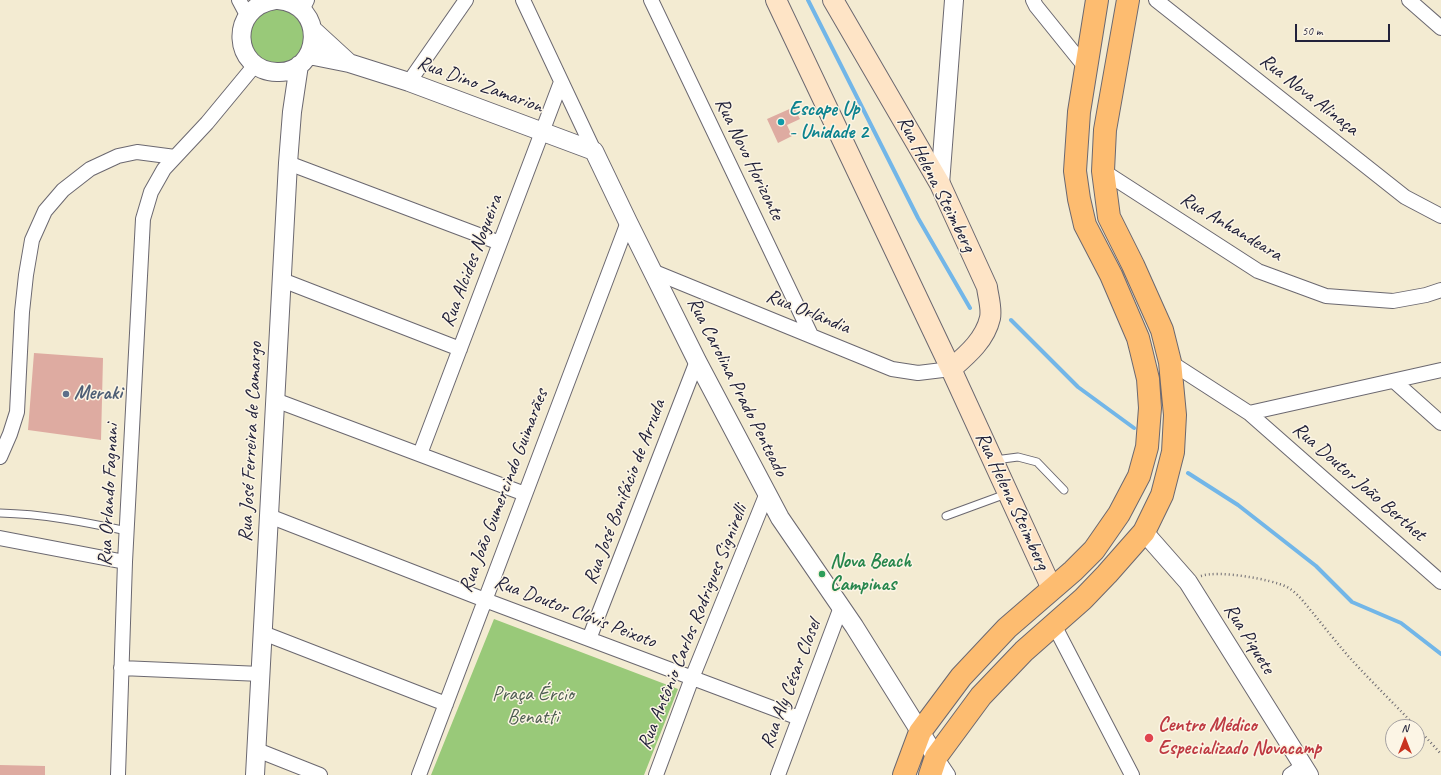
<!DOCTYPE html>
<html>
<head>
<meta charset="utf-8">
<style>
	body { margin:0 }
	#map { position:relative; width:1441px; height:775px; overflow:hidden; background:#f3ebd2; font-family:Caveat,sans-serif }
	canvas { display:block }
	.north { position:absolute; left:1385px; top:719px; width:40px; height:40px; box-sizing:border-box; background:#fcf5e5; border:1px solid #a5a1a1; border-radius:50%; rotate:0deg; font-size:11px; font-weight:700; line-height:16px; text-align:center; color:#22223b }
	.north::after { content:''; display:block; margin:auto; width:14px; height:18px; background:#c8321e; clip-path:polygon(50% 0,100% 100%,50% 72%,0 100%) }
	.scale { position:absolute; left:1295px; top:24px; width:95px; height:18px; box-sizing:border-box; border:2px solid #22223b; border-top:0; padding-left:5px; font-size:12px; line-height:14px; white-space:nowrap; color:#22223b; -webkit-text-stroke:3px #fcf5e5; paint-order:stroke }
</style>
</head>
<body>
<div id="map">
<canvas width="1441" height="775"></canvas>
<div class="north">N</div>
<div class="scale">50 m</div>
</div>
<script>
const g = document.querySelector('canvas').getContext('2d');
g.lineJoin = 'round';
function paint(path, color) {
  g.fillStyle = color;
  g.fill(path, 'evenodd');
}
function stroke(path, color, width, dash) {
  g.strokeStyle = color;
  g.lineWidth = width;
  g.lineCap = dash ? 'butt' : 'round';
  g.setLineDash(dash || []);
  g.stroke(path);
}
function drawText(font, color, halo, rows, align = 'center') {
  g.font = font + ' Caveat,sans-serif';
  g.lineWidth = 3;
  g.setLineDash([]);
  g.textBaseline = 'middle';
  g.strokeStyle = halo;
  g.fillStyle = color;
  for (const [text, x, y, turn = 0] of rows) {
    g.save();
    g.translate(x, y);
    g.rotate((+turn || 0) * Math.PI / 180);
    g.textAlign = isNaN(turn) ? turn : align;
    if (halo) g.strokeText(text, 0, 0);
    g.fillText(text, 0, 0);
    g.restore();
  }
}
paint(new Path2D(`
	M267,8H286L306,27L302,54L286,65L266,64L251,51L248,31L252,21Z
	M494,619L678,689L644,775H431Z`), '#99c979');
stroke(new Path2D(`
	M808,0L918,218L970,308
	M1011,320L1078,387L1134,428
	M1188,473L1238,505L1316,566L1352,602L1401,623L1441,654`), '#72b6e8', 4);
paint(new Path2D(`
	M794,107L800,119L787,125L792,136L778,143L767,119Z
	M34,353L103,358L101,440L28,430Z
	M0,765L45,766V775H0Z`), '#deaba1');
const service = new Path2D(`
	M995,460L1018,457L1037,462L1064,490
	M0,513C43,514 85,522 127,531
	M946,516L1006,494`);
const minor = new Path2D(`
	M239,0L247,15
	M523,0L594,151
	M651,0L811,335
	M1033,0L1036,6L1086,68
	M1156,0L1405,197L1441,216
	M1409,0L1441,28
	M302,10L307,0
	M409,82L466,0
	M288,163L500,243
	M1103,171L1258,271L1326,296L1393,301L1426,295L1441,290
	M652,271L892,369L918,373L951,369
	M282,280L460,349
	M1170,362L1249,413L1441,370
	M1394,381L1441,423
	M275,400L525,494
	M1249,413L1441,582
	M420,454L561,82
	M0,457L10,434L17,412L22,312L26,275L32,240L45,211L63,190L90,169L118,156L137,152L175,157
	M269,516L485,600L799,718
	M0,538L125,562
	M1054,625L1132,775
	M263,633L446,704
	M589,639L697,361
	M121,668L261,674
	M257,750L320,775
	M936,757L948,775
	M118,775L125,562L143,219L151,192L164,169L207,123L255,65
	M419,775L628,222
	M656,775L692,678L767,493
	M778,775L841,607
	M1290,775L1303,766`);
const tertiary = new Path2D(`
	M275,0C228,7 232,71 277,72C322,74 327,4 278,0
	M313,30L349,63
	M309,55L349,63L409,82L594,151L628,222L697,361L780,518L854,626L936,757
	M940,184L954,0
	M1144,532L1188,582L1309,775
	M255,775L288,163L292,112L299,65`);
const secondary = new Path2D(`
	M776,0L951,369L1052,589
	M833,0L940,184L987,287C988,296 992,308 990,318C985,340 967,355 951,369`);
const primary = new Path2D(`
	M904,775L920,732L961,677L1007,628L1073,571L1094,550L1119,514L1139,476L1147,447L1150,408L1148,379L1141,350L1138,338L1111,275L1085,225L1079,199L1075,171L1079,112L1097,0
	M930,775L936,757L981,696L1024,651L1083,599L1107,574L1144,532L1162,495L1173,452L1175,415L1170,362L1162,330L1133,265L1109,217L1103,171L1105,130L1128,0`);
stroke(service, '#6b6870', 9);
stroke(minor, '#6b6870', 16);
stroke(tertiary, '#6b6870', 20);
stroke(secondary, '#6b6870', 22);
stroke(primary, '#6b6870', 24);
stroke(new Path2D(`
	M1201,576C1218,570 1271,579 1287,587C1298,593 1305,604 1313,613C1325,628 1337,643 1349,657C1379,690 1412,721 1441,754`), '#6b6870', 2.5, [1, 3]);
stroke(service, '#fff', 7);
stroke(minor, '#fff', 14);
stroke(tertiary, '#fff', 18);
stroke(secondary, '#fee4c6', 20);
stroke(primary, '#fdbc70', 22);
for (const [x, y, r, color] of [
	[781,122,4,"#0f9aa8"],
	[66,394,4,"#5c6f8a"],
	[822,574,4,"#2e9e5b"],
	[1149,738,5,"#e0444e"]
]) {
  const dot = new Path2D();
  dot.arc(x, y, r, 0, 2 * Math.PI);
  g.fillStyle = color;
  g.fill(dot);
  stroke(dot, '#fcf5e5', 1.5);
}
drawText('20px', '#22223b', '#fcf5e5', [
	["Rua Dino Zamarion",480,85,20],
	["Rua Nova Alinaça",1309,95,38],
	["Rua Novo Horizonte",749,159,64],
	["Rua Helena Steimberg",936,184,63],
	["Rua Anhandeara",1231,227,31],
	["Rua Alcides Nogueira",472,261,-69],
	["Rua Orlândia",808,312,22],
	["Rua Carolina Prado Penteado",737,387,63],
	["Rua José Ferreira de Camargo",251,442,-87],
	["Rua Doutor João Berthet",1359,482,41],
	["Rua João Gumercindo Guimarães",504,491,-69],
	["Rua José Bonifácio de Arruda",625,492,-69],
	["Rua Orlando Fagnani",109,495,-87],
	["Rua Helena Steimberg",1012,501,65],
	["Rua Doutor Clóvis Peixoto",575,612,21],
	["Rua Antônio Carlos Rodrigues Signirelli",693,627,-68],
	["Rua Piquete",1249,639,58],
	["Rua Aly César Closel",791,684,-69]
]);
drawText('bold 20px', '#0d838f', '#fcf5e5', [
	["Escape Up",789,110],
	["- Unidade 2",789,133]
], 'left');
drawText('bold 20px', '#4e5e75', '#fcf5e5', [
	["Meraki",74,394]
], 'left');
drawText('bold 20px', '#27864d', '#fcf5e5', [
	["Nova Beach",830,562],
	["Campinas",830,585]
], 'left');
drawText('20px', '#4c5c51', '#fcf5e5', [
	["Praça Ércio",533,695],
	["Benatti",533,718]
]);
drawText('bold 20px', '#be3a42', '#fcf5e5', [
	["Centro Médico",1158,726],
	["Especializado Novacamp",1158,749]
], 'left');
</script>
</body>
</html>
